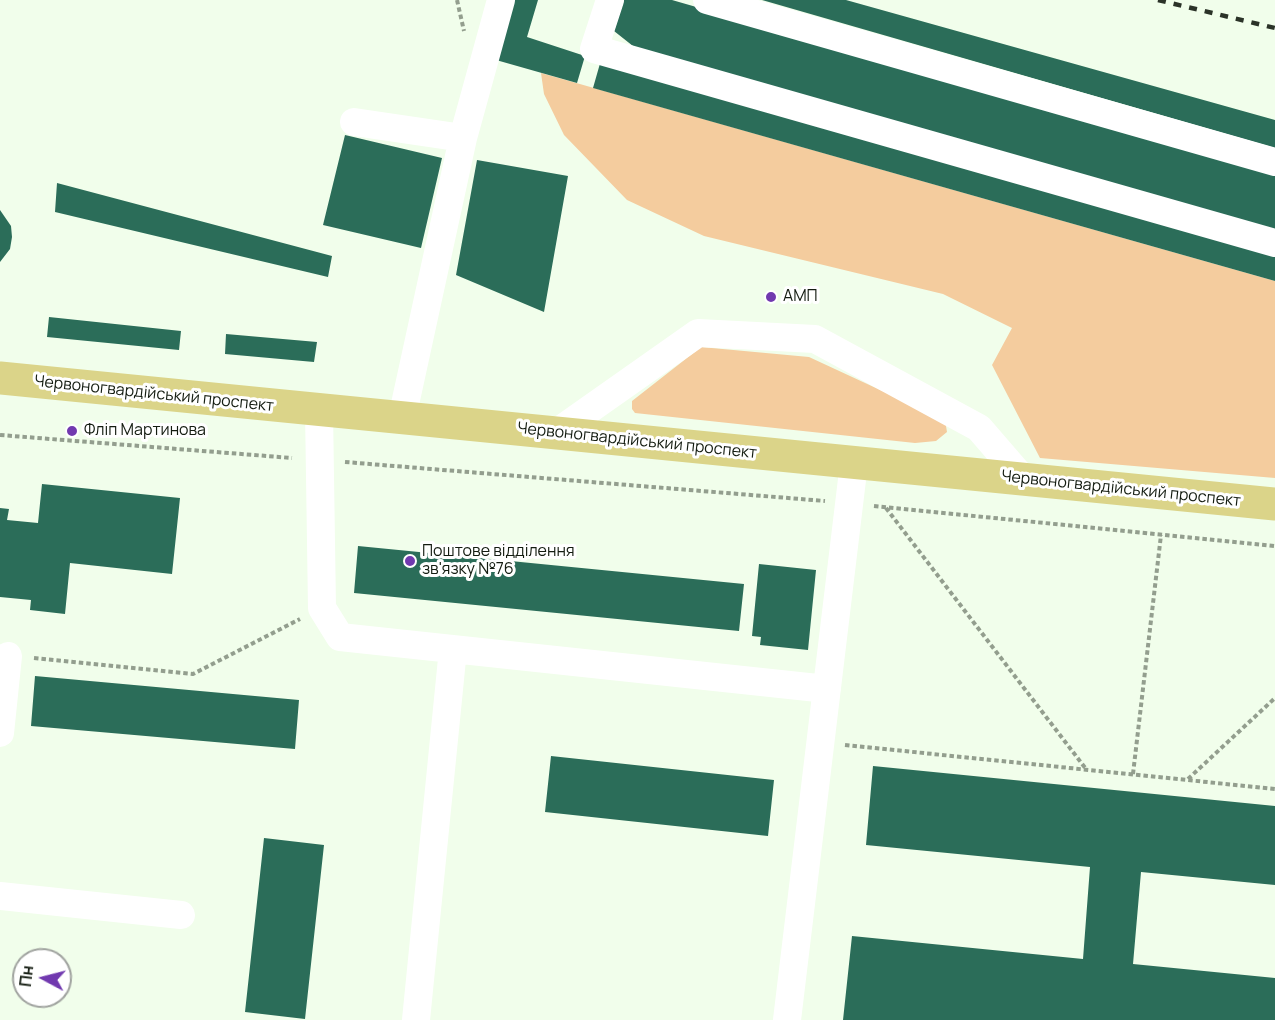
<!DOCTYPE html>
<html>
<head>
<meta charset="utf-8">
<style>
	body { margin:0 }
	#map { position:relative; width:1275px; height:1020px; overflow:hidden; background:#f1feeb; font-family:Manrope,sans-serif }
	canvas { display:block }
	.north { position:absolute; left:12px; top:948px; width:60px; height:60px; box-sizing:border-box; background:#fff; border:2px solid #a1a4a0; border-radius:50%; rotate:277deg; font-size:16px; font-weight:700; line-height:24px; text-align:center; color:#141c11 }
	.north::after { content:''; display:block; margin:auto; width:21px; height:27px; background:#7139af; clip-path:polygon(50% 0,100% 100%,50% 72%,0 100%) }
</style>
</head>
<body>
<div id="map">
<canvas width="1275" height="1020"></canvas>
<div class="north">Пн</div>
</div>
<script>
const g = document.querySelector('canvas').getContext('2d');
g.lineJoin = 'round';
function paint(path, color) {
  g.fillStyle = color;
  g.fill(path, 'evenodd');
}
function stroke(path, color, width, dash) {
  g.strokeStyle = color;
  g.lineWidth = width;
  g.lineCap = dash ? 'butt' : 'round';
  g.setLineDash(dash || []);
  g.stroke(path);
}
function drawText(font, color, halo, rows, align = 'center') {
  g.font = font + ' Manrope,sans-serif';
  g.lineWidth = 6;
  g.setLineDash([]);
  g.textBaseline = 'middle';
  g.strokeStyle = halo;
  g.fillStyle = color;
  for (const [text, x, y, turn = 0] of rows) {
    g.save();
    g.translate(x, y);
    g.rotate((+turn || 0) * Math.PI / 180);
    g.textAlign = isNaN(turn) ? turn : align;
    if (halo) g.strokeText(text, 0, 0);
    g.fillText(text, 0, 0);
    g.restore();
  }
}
paint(new Path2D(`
	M541,73L1275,281V478L1040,458L992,365L1012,328L943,294L704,236L627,200L564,135L544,94Z
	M701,347L809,357L945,420L947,432L936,441L915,443L635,413L632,409V401Z`), '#f4cc9e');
paint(new Path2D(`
	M508,0H538L527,37L585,56L577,83L489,58Z
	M624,0H672L1275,174V230L638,50L614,31Z
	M762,0H846L1275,120V148Z
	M601,60L1275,254V281L593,88Z
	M345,135L442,158L421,248L323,225Z
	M477,160L568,176L544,312L456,275Z
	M57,183L332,256L328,277L55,212Z
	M0,210L11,226L12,237L10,249L0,262Z
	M49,317L181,331L179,350L47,337Z
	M226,334L317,342L314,362L225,354Z
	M42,484L180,498L172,574L70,563L65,614L30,610L31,600L0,597V508L9,509L7,520L38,523Z
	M358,546L744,584L739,631L354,593Z
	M759,564L816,570L808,650L760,645L761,637L752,636Z
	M35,676L299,700L295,749L31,726Z
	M551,756L774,780L768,836L545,812Z
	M873,766L1275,806V885L1141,872L1133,964L1275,978V1020H843L852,936L1083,959L1090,867L866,845Z
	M264,838L324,845L305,1019L245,1012Z`), '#2b6d59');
stroke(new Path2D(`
	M457,0L464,31
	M0,435L292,458
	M345,462L825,501
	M874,506L1275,546
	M886,508L1086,769
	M34,658L193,674L300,619
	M845,745L1275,789
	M1133,774L1161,535
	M1188,779L1275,698`), '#939e8e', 4, [4.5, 3]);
stroke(new Path2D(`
	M610,0L594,49L1275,243
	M707,0L1275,162
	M354,122L463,138L402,418
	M463,138L501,0
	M319,410L322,608L340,637L827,689
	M556,433L698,333L815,339L979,428L1023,479
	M0,733L8,656
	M0,896L181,915
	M416,1020L453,649
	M787,1020L854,463`), '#fff', 28);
stroke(new Path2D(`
	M0,378L1275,504`), '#dbd489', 33);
stroke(new Path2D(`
	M1158,0L1275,28`), '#2b3328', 4.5, [8, 8]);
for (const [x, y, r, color] of [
	[771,297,6,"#7139af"],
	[72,431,6,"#7139af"],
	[410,561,6,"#7139af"]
]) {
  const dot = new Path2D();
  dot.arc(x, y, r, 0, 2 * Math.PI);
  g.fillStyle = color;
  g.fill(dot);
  stroke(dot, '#fff', 2);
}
drawText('16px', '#141c11', '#fff', [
	["АМП",783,297],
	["Фліп Мартинова",84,431],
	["Поштове відділення",422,552],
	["зв'язку №76",422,570]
], 'left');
drawText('16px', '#141c11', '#fff', [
	["Червоногвардійський проспект",154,394,6],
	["Червоногвардійський проспект",637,441,6],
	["Червоногвардійський проспект",1121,489,6]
]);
</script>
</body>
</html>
